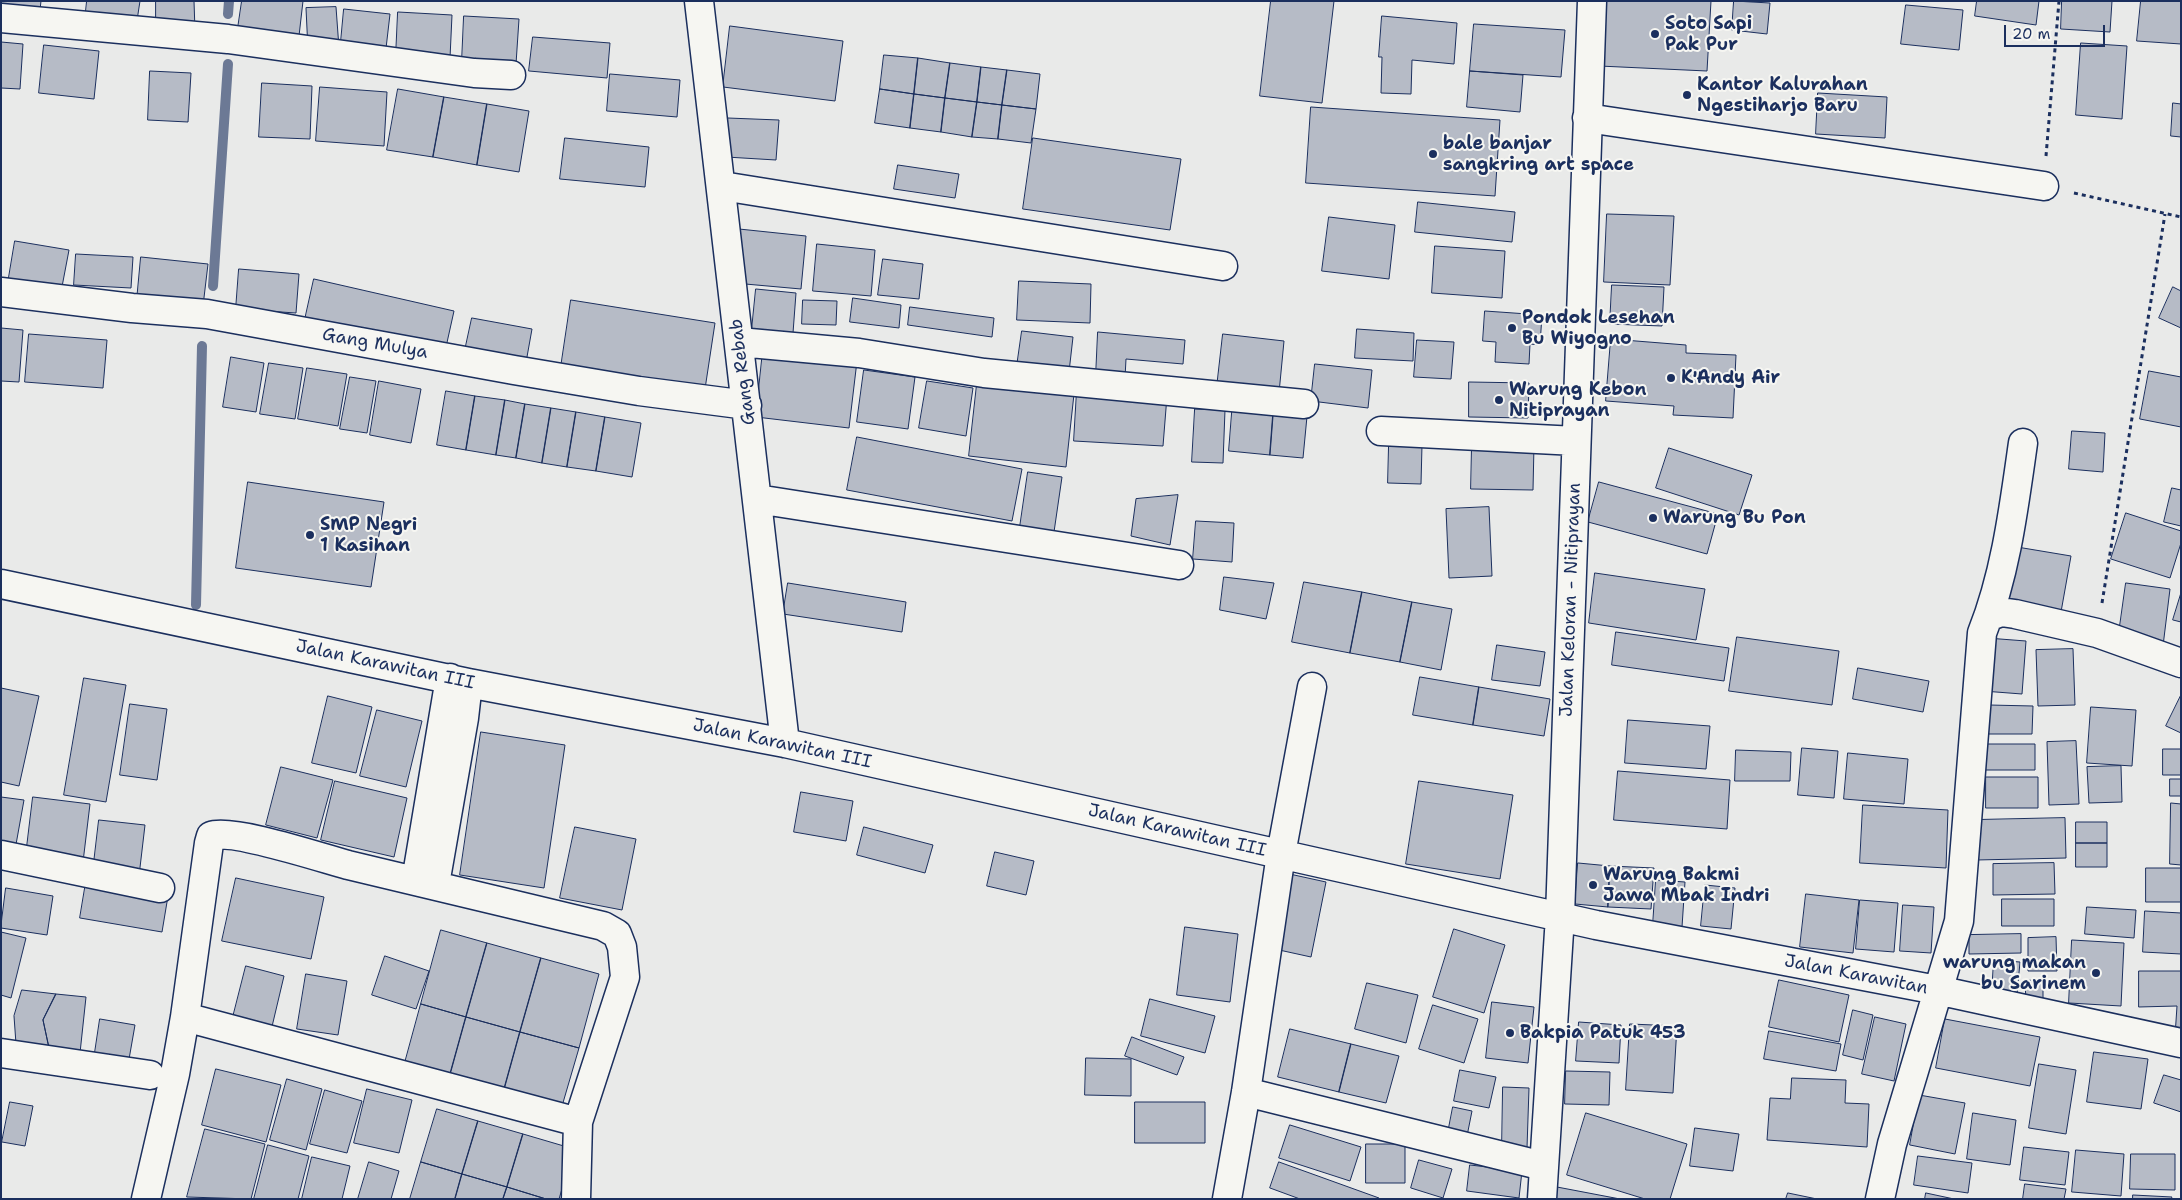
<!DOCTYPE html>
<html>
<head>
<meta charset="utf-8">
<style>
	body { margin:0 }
	#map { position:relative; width:2182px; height:1200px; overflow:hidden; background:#e9eae9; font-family:"Shantell Sans",sans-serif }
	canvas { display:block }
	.frame { position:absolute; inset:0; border:2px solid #1b2f5e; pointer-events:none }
	.scale { position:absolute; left:2004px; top:25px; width:101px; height:22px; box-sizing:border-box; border:2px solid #1b2f5e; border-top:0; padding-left:6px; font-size:15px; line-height:18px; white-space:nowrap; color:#1b2f5e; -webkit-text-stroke:4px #f6f6f2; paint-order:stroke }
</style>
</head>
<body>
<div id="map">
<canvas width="2182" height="1200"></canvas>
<div class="frame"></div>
<div class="scale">20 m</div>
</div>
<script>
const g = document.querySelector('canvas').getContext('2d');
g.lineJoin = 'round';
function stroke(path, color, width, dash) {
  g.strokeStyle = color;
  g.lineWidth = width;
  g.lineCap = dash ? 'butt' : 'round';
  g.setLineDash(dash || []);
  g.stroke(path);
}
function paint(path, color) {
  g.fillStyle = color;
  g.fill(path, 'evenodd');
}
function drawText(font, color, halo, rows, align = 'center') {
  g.font = font + ' "Shantell Sans",sans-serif';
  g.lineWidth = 4;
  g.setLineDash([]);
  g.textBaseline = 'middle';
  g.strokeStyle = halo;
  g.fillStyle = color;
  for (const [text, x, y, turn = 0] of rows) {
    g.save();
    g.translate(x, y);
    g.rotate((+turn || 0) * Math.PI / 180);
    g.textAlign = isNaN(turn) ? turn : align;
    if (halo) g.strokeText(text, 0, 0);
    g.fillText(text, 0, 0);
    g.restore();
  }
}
stroke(new Path2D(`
	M228,14L229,1
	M213,286L228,64
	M196,605L202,346`), '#6c7995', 10);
const building = new Path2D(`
	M1,1H41L39,19L1,14Z
	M87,1H140L136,27L85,20Z
	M156,1H194L195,31L156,32Z
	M242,1H303L299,36L238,28Z
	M1271,1H1334L1322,103L1260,96Z
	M1602,1H1711L1707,71L1599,66Z
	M1734,1L1770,3L1767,34L1732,30Z
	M1977,1H2039L2036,25L1975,16Z
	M2062,1H2112L2110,32L2061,29Z
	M2141,1H2181V44L2137,41Z
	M1906,5L1963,10L1959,50L1901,44Z
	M336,7L339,48L308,50L306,8Z
	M344,9L390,14L385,57L340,52Z
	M398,12L452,15L450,58L396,56Z
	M464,16L519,19L516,64L462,61Z
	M1382,16L1457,23L1454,64L1412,60L1411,94L1381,93L1382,57H1379Z
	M1474,24L1565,30L1561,77L1470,71Z
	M730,26L843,41L835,101L723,87Z
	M533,37L610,43L607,78L529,71Z
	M1,42L23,44L20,89L1,88Z
	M2081,43L2127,46L2122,119L2076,115Z
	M44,45L99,51L94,99L39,93Z
	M884,55L918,58L914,94L880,89Z
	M918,58L950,63L945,98L914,94Z
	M950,63L981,67L977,102L945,98Z
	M981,67L1007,70L1002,105L977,102Z
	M1007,70L1040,74L1036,109L1002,105Z
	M150,71L191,73L188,122L148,120Z
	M1470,71L1523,75L1520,112L1467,107Z
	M610,74L680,80L677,117L607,111Z
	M262,83L312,86L310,139L259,137Z
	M320,87L387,92L384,146L316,141Z
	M398,89L444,97L433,157L387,150Z
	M880,89L914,94L910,128L875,123Z
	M1818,93L1887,97L1885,138L1816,134Z
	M914,94L945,98L941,132L910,128Z
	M444,97L487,104L477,165L433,157Z
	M945,98L977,102L972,137L941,132Z
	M977,102L1002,105L998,139L972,137Z
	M2173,103L2181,104V137L2171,136Z
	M487,104L529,111L519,172L477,165Z
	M1002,105L1036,109L1031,143L998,139Z
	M1311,107L1500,120L1495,196L1306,183Z
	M728,118L779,120L776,160L726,157Z
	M565,138L649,147L645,187L560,179Z
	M1033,138L1181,159L1170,230L1023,209Z
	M898,165L959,174L955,198L894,189Z
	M1418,202L1515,212L1512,242L1415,232Z
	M1607,214L1674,216L1670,285L1604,282Z
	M1329,217L1395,225L1389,279L1322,271Z
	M739,229L806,236L801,289L734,283Z
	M15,241L69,250L61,292L8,283Z
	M817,244L875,250L871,296L813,291Z
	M1435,246L1505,251L1502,298L1432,293Z
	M76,254L133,257L131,288L74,285Z
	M141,257L208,264L203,306L137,300Z
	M883,259L923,264L919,299L878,295Z
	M239,269L299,274L296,313L236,309Z
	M314,279L454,311L444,356L304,324Z
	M1019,281L1091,284L1090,323L1017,320Z
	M1612,285L1664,287L1662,326L1610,324Z
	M2173,287L2181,291V328L2159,318Z
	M756,289L796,293L793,333L752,329Z
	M853,298L901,305L899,328L850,322Z
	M571,300L715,323L705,389L561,367Z
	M803,300L837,301L836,325L802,324Z
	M910,307L994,318L992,337L908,325Z
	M1485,311L1542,315L1540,345L1530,344L1529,364L1495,362L1496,342L1483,341Z
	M472,318L532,329L525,368L464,355Z
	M1,328L23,330L19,382L1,381Z
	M1357,329L1414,333L1413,361L1355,358Z
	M1022,331L1073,337L1069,372L1017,366Z
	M1098,332L1185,340L1183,364L1126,359L1125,378L1096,376Z
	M29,334L107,340L103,388L25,382Z
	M1223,334L1284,341L1279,393L1217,387Z
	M1611,339L1686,345V353L1736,355L1733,418L1673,415L1674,406L1606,401Z
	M1417,340L1454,342L1451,379L1414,377Z
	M763,350L857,361L849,428L756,417Z
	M231,357L264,363L256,412L223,407Z
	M269,363L303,368L295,419L260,414Z
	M1315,364L1372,370L1368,408L1311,401Z
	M307,368L347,374L338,426L298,419Z
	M864,370L915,377L908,429L857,422Z
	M2149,371L2181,377V427L2140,419Z
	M978,375L1075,385L1066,467L969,456Z
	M350,377L376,381L367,433L340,429Z
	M379,381L421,389L411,443L370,435Z
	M927,381L973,388L966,436L919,428Z
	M1469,382L1529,383L1528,418L1469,417Z
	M1077,390L1167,396L1163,446L1074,441Z
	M446,391L475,396L466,450L437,445Z
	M475,396L505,400L496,455L466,450Z
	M505,400L525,404L516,458L496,455Z
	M1233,400L1274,403L1270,455L1229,451Z
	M1274,403L1308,406L1303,458L1270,455Z
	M525,404L551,408L542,463L516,458Z
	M551,408L576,412L567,467L542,463Z
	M1195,409L1225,410L1223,463L1192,462Z
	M576,412L605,417L596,471L567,467Z
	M605,417L641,423L632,477L596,471Z
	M2072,431L2105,433L2103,472L2069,469Z
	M857,437L1022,469L1012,521L847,490Z
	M1389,444L1422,445L1421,484L1388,483Z
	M1472,444L1534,445L1533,490L1471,489Z
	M1669,448L1752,475L1739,515L1656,488Z
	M1028,472L1062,477L1054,532L1020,527Z
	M248,482L384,502L371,587L236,568Z
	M1599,482L1718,514L1707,554L1588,522Z
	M2172,488L2181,490V526L2164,522Z
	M1178,495L1170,545L1131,536L1136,499Z
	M1489,507L1492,576L1449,578L1446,509Z
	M2126,513L2181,531V543L2170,578L2111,559Z
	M1196,521L1234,523L1232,562L1193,559Z
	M2017,547L2071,556L2061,612L2007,602Z
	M1595,573L1705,589L1696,640L1589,623Z
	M1224,577L1274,583L1266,619L1220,610Z
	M1304,582L1362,592L1350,653L1292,642Z
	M788,583L906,602L902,632L783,614Z
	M2126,583L2170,589L2163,646L2118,640Z
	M1362,592L1412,602L1400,662L1350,653Z
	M2181,593V622L2173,620Z
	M1412,602L1452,609L1441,670L1400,662Z
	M1616,632L1729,648L1724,681L1612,665Z
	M1737,637L1839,651L1832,705L1729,691Z
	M1987,638L2026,641L2022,694L1983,691Z
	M1497,645L1545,652L1540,686L1492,680Z
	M2073,649L2075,705L2038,706L2036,650Z
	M1858,668L1929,681L1923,712L1853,699Z
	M1420,677L1479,687L1473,725L1413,715Z
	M84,678L126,685L106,802L64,795Z
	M1479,687L1550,699L1544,736L1473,725Z
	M1,688L39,696L19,786L1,782Z
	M2181,695V733L2166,726Z
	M328,696L372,707L356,773L312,763Z
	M130,704L167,709L157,780L120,775Z
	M1989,705L2033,706L2032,734H1988Z
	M2091,707L2136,710L2132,766L2087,763Z
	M377,710L422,721L406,787L360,776Z
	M1628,720L1710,726L1706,769L1625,763Z
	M481,732L565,745L544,888L460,875Z
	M2076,741L2079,804L2049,805L2047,742Z
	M1982,744H2035V770H1982Z
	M1802,748L1838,751L1834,798L1798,795Z
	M2163,749H2181V775H2163Z
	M1736,750L1791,752L1790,781H1735Z
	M1848,753L1908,759L1904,804L1844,799Z
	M2121,766L2122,802L2089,803L2087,767Z
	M281,767L333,780L317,838L266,825Z
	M1618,771L1730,780L1727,829L1614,820Z
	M1986,777H2038V808H1986Z
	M2170,779H2181V796H2170Z
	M335,781L407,798L394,857L321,840Z
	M1419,781L1513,795L1500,879L1406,864Z
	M801,792L853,801L846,841L794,832Z
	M1,797L24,800L15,850L1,848Z
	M33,797L90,804L83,862L26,855Z
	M2171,803L2181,804V865L2170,864Z
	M1863,805L1948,810L1946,868L1860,863Z
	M2065,818L2066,858L1976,860L1975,820Z
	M99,820L145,825L139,876L93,871Z
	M2076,822H2107V843H2076Z
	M575,827L636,839L622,910L560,898Z
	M864,827L933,845L925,873L857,855Z
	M2076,843H2107V867H2076Z
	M995,852L1034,861L1026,895L987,886Z
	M1578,863L1610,866L1608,907L1575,904Z
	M2054,863L2055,894L1993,895V864Z
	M1610,866L1654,868L1651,909L1608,907Z
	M2146,868H2181V902H2146Z
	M1285,873L1326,882L1311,957L1270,948Z
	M236,878L324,897L311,959L222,941Z
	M1656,880L1685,882L1682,927L1653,925Z
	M86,882L168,896L162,932L80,918Z
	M1705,885L1735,888L1731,929L1701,926Z
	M6,888L53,896L47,935L1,928Z
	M1806,894L1859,900L1853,953L1800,947Z
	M2002,899H2054V926H2002Z
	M1860,900L1898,903L1894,952L1856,949Z
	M1903,905L1934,907L1931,953L1900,951Z
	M2087,907L2136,910L2134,938L2085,934Z
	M2145,911L2181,913V954L2143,952Z
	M1185,927L1238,934L1230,1002L1177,995Z
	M1454,929L1505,945L1484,1013L1433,997Z
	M441,930L487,943L466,1017L421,1004Z
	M1,932L26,938L11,998L1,995Z
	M2021,934V953L1969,954V935Z
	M2056,937L2057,971H2028V938Z
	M2072,940L2124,943L2121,1006L2069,1003Z
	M487,943L541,958L520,1032L466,1017Z
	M385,956L429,971L416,1009L372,995Z
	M541,958L599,974L579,1048L520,1032Z
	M1994,960L2020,962L2017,995L1992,993Z
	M246,966L284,976L270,1035L231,1025Z
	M2139,971H2181V1037L2175,1036L2177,1006L2139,1007Z
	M306,974L347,981L338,1035L297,1029Z
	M1779,980L1849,995L1839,1042L1769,1027Z
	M2043,980V1000L2026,1002L2025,981Z
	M1367,983L1418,995L1406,1043L1355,1029Z
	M22,990L56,994L43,1020L49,1048L16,1044L14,1016Z
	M56,994L86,997L80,1053L49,1048L43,1020Z
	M1150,999L1215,1016L1205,1053L1141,1036Z
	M1492,1002L1534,1007L1528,1063L1486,1058Z
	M421,1004L466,1017L448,1082L403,1070Z
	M1433,1005L1478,1019L1464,1063L1419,1049Z
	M1853,1010L1873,1015L1863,1060L1843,1055Z
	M466,1017L520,1032L502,1097L448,1082Z
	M1875,1017L1906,1024L1894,1081L1862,1074Z
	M100,1019L135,1025L128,1065L94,1059Z
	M1945,1019L2040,1037L2030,1086L1936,1068Z
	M1579,1022L1621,1025L1619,1063L1576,1061Z
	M1630,1024L1677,1026L1673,1093L1626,1090Z
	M1290,1029L1351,1044L1339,1092L1278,1077Z
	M1769,1031L1841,1044L1836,1071L1764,1059Z
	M520,1032L579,1048L560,1113L502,1097Z
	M1132,1037L1184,1057L1177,1075L1125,1056Z
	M1351,1044L1399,1056L1386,1103L1339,1092Z
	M2094,1052L2148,1059L2141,1109L2087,1102Z
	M1086,1058L1131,1059V1096L1085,1095Z
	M2039,1064L2076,1070L2066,1134L2029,1128Z
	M216,1069L281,1085L266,1142L202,1125Z
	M1460,1070L1496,1077L1489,1108L1454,1101Z
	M1566,1071L1610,1072L1609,1105L1565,1104Z
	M2164,1075L2181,1080V1112L2154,1103Z
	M1792,1078L1846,1080L1845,1103L1869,1104L1867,1147L1767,1140L1770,1098L1790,1099Z
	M287,1079L322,1089L306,1150L270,1140Z
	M1503,1087L1529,1088L1527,1148L1502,1147Z
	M367,1089L412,1100L399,1153L354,1143Z
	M325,1090L362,1101L347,1153L310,1144Z
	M1919,1095L1965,1103L1955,1154L1910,1145Z
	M10,1102L33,1106L25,1146L2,1142Z
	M1135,1102H1205V1143H1135Z
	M1453,1107L1472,1111L1466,1141L1447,1138Z
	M437,1109L478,1121L462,1174L421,1162Z
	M1586,1113L1687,1144L1670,1199H1645L1567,1175Z
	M1973,1113L2016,1120L2010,1165L1967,1159Z
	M478,1121L523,1134L507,1187L462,1174Z
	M1290,1125L1361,1147L1350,1181L1279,1158Z
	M1695,1128L1739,1134L1733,1171L1690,1166Z
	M205,1129L265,1144L251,1199L187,1197Z
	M523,1134L574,1149L559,1199H546L507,1187Z
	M1366,1144H1405V1183H1366Z
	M268,1145L309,1156L298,1199H254Z
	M2024,1147L2069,1152L2065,1185L2020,1180Z
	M2076,1150L2124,1154L2121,1196L2072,1192Z
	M2131,1154H2175V1190L2130,1189Z
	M1918,1156L1972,1163L1968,1193L1914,1185Z
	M312,1157L350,1166L342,1199H302Z
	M1419,1160L1452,1169L1443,1198L1411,1188Z
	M369,1162L399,1171L391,1199H358Z
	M421,1162L462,1174L455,1199H410Z
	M1279,1162L1379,1198V1199H1300L1270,1188Z
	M1470,1165L1522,1171L1519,1198L1467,1191Z
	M462,1174L507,1187L503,1199H455Z
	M2025,1184L2066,1189L2064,1199H2023Z
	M507,1187L546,1199H503Z
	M1557,1187L1620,1199H1555Z
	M1788,1193L1817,1199H1786Z
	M1926,1193L1954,1199H1925Z
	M2133,1195L2172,1197L2171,1199H2133Z`);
paint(building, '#b6bbc6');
stroke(building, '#1b2f5e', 1);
const minor = new Path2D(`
	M699,1L785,743
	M1,18L228,39L474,73L511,75
	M1587,118L2044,186
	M722,186L1223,266
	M1,292L132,308L207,314L514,370L639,391L747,405
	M739,342L859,353L984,373L1304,404
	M1381,431L1576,441
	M757,499L1179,565
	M1,584L468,683L785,743L1596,925L1937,990L2181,1043
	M1988,617L2001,612L2015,614L2097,633L2181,663
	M1,855L160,888
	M416,881L450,678
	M435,884L464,718L468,683
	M185,1017L578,1122
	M1,1053L150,1075
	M1246,1092L1543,1166
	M146,1199L175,1074L185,1017L209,843L211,836C232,828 322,858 348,865C433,886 518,906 603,926L617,934L622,947L625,977L578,1122L576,1199
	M1227,1199L1246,1092L1281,854L1312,687
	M1542,1199L1560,916L1592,1
	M1880,1199L1892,1144L1959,921L1982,633C2006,573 2014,506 2023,443`);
stroke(minor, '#1b2f5e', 31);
stroke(new Path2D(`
	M2046,156L2059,1
	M2074,193L2181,217
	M2102,603L2165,214`), '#1b2f5e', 3, [4, 4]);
stroke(minor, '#f6f6f2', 28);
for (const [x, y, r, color] of [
	[1655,34,5,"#1b2f5e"],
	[1687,95,5,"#1b2f5e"],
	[1433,154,5,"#1b2f5e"],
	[1512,328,5,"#1b2f5e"],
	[1671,378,5,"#1b2f5e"],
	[1499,400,5,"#1b2f5e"],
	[1653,518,5,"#1b2f5e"],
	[310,535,5,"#1b2f5e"],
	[1593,885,5,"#1b2f5e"],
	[2096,973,5,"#1b2f5e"],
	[1510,1033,5,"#1b2f5e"]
]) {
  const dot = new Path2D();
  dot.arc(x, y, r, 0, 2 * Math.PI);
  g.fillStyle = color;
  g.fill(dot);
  stroke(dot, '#f6f6f2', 2);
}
drawText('bold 18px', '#1b2f5e', '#f6f6f2', [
	["Soto Sapi",1665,24],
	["Pak Pur",1665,45],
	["Kantor Kalurahan",1697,85],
	["Ngestiharjo Baru",1697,106],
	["bale banjar",1443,144],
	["sangkring art space",1443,165],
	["Pondok Lesehan",1522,318],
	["Bu Wiyogno",1522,339],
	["K'Andy Air",1681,378],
	["Warung Kebon",1509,390],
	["Nitiprayan",1509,411],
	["Warung Bu Pon",1663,518],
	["SMP Negri",320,525],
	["1 Kasihan",320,546],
	["Warung Bakmi",1603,875],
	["Jawa Mbak Indri",1603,896],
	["warung makan",2086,963,"right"],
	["bu Sarinem",2086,984,"right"],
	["Bakpia Patuk 453",1520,1033]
], 'left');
drawText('18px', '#1b2f5e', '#f6f6f2', [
	["Gang Mulya",375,344,10],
	["Gang Rebab",743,372,-97],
	["Jalan Keloran - Nitiprayan",1571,600,-88],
	["Jalan Karawitan III",385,665,12],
	["Jalan Karawitan III",782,744,12],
	["Jalan Karawitan III",1177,831,13],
	["Jalan Karawitan",1856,975,11]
]);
</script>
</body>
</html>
